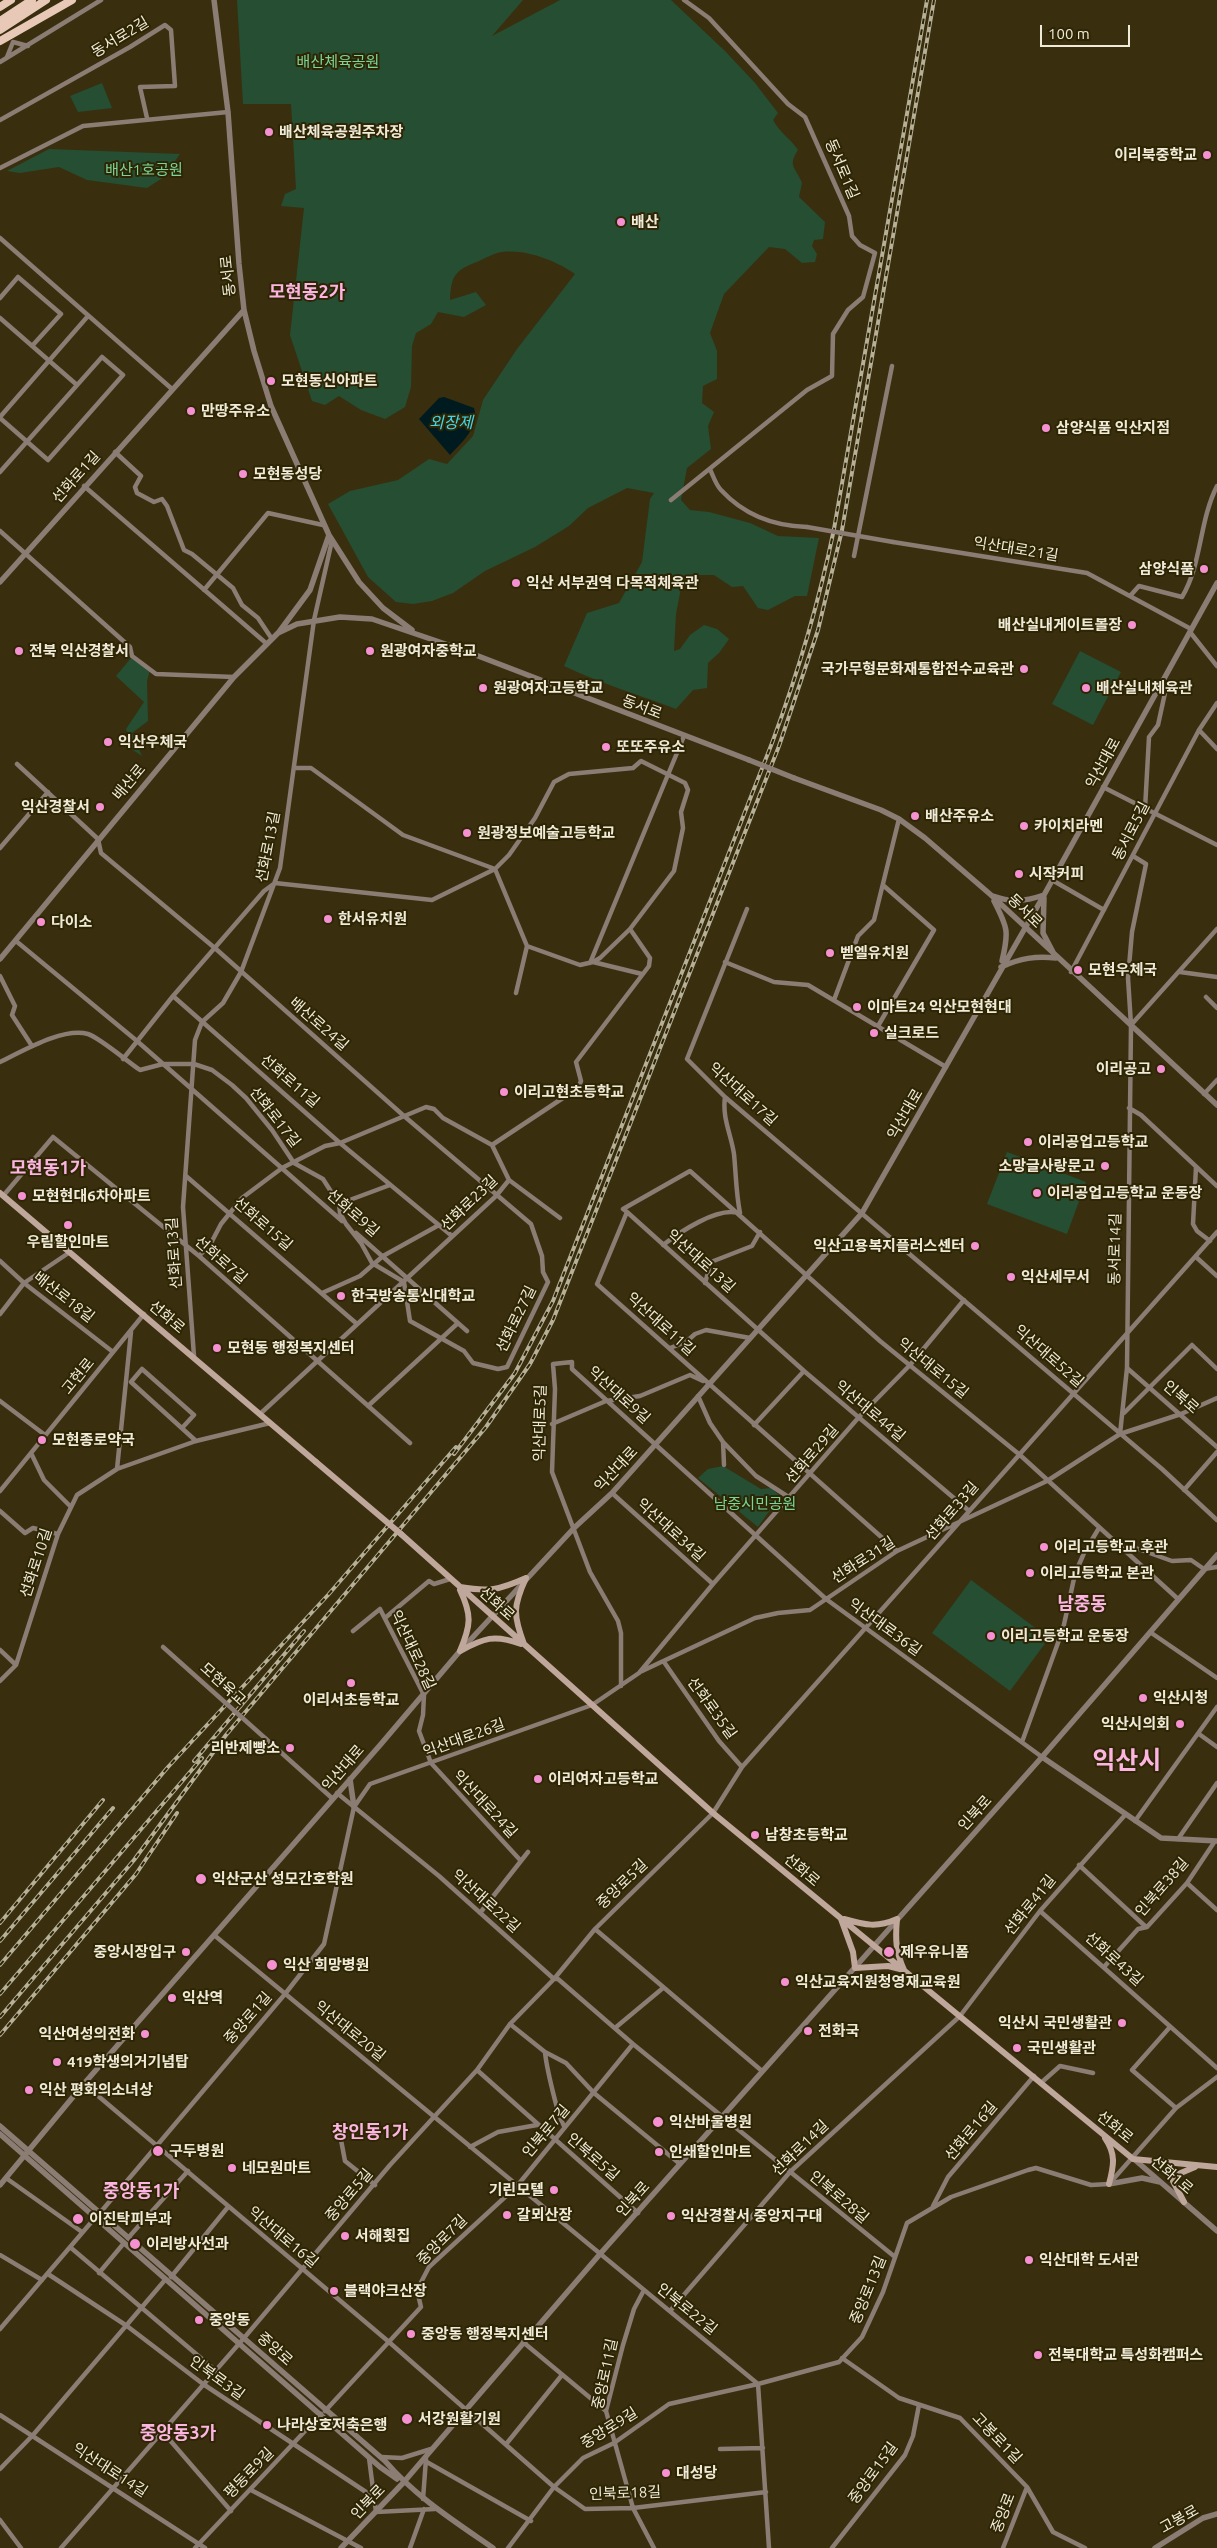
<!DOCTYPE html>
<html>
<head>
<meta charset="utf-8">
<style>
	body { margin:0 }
	#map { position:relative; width:1217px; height:2548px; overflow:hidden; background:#392f0e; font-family:Ubuntu,sans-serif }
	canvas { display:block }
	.scale { position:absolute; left:1040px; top:25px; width:90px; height:22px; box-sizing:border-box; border:2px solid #f0ebd8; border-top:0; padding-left:6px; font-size:15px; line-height:18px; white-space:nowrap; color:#f0ebd8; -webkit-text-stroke:4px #2e2504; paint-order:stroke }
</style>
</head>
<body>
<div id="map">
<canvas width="1217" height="2548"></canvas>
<div class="scale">100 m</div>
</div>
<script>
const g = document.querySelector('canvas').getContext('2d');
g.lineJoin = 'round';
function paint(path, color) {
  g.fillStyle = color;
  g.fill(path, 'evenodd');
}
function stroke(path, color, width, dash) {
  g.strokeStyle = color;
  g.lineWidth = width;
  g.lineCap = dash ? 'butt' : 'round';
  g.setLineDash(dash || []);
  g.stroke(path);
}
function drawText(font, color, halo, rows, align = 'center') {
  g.font = font + ' Ubuntu,"Noto Sans KR",sans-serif';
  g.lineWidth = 4;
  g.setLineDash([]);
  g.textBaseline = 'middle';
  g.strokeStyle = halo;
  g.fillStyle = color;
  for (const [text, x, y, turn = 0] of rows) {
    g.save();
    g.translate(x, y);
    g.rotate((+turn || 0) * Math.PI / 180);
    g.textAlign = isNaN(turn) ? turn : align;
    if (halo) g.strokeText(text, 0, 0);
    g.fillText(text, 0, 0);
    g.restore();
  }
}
paint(new Path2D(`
	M237,0H523L492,36L560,0H671L726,52L755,83L778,113L773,120C780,133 790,138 798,150C787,167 796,167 802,183L799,197L825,222L823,239L814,240L812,246L817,254L815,262L802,263L785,249L769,247L724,294L710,333L717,351V379L703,386L702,403L714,412L708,426L711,449L687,468L681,500L690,510L709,512L750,523L778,536L819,538L807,596H795L768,610L758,608L743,586L732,587L714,575H695L681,588L676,614L674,651L680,649L690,635L704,625L717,629L729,639L719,653L708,663L707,688L693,690L676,709C639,695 600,683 564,666L587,613L619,603L642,562L650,499L654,493L627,488L588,508L569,526L535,547L485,571L453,593L432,601L413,604L396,602L368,577L328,504L350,491L398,480L429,459L447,464L473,436L483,400L517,349L575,274C555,260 522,247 497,253C491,255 485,258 479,261C456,270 451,274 450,300L476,292L486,305L464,317L438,312L431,324L416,333L412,346L411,387L405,407L385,419L361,410L339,396L325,405L312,401L290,335L304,208L281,206L285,194L296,189L291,104H243Z
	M102,83L112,108L78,112L70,96Z
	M49,149L180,154L164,177L147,188L87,180L59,167L20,173L7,171Z
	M1080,651L1121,672L1093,725L1052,704Z
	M131,658L150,670L147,681L148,721L132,733L142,756L133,750L126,729L144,702L116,676Z
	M1007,1152L1086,1182L1067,1234L987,1204Z
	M723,1466L761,1489L771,1488L780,1496L758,1527L698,1478L708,1469Z
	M971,1580L1049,1638L1010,1691L932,1633Z`), '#254e33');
paint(new Path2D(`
	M444,397L474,408C480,427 462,442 450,455L419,419L439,398Z`), '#001b1f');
stroke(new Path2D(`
	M7,57L13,42L28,46
	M0,62L101,0
	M0,120L130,47L165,25L171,30L175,86L140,87L147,118
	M0,168L83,126L228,112
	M0,238L172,389
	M0,298L18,277L61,314L32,346
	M0,318L77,385
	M0,417L88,316
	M0,418L48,460L123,375L102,357L0,472
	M115,452L141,476L135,487L137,493L154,502L162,499L167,506L184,550L192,554L233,588L242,605L258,618L272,639
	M710,469C713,476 716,485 721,490C744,515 774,526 807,527
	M84,486L267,644
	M671,500L807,390L832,376L833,334L848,310L863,297L875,253L860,245L852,236L849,216L805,117L788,104L709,18L684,0
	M0,531L130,647L132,656L156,674L234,677
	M893,542L1087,573L1191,629
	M854,556L892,366
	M204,590L268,513L323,525
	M1130,596L1139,586L1182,597C1202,564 1199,521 1217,486
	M1190,632L1217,666
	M1199,730L1217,749
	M294,768H311L403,835L495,869L527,946L580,965L593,962L642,974
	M1103,787L1217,845
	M1145,809L1149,737L1158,725L1165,693L1161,683
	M0,848L48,792
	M1052,880L1104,910
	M747,909L687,1059L725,1097L1162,1469L1217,1520
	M16,941L137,1041L342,1221
	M593,962L600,958L630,929
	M725,962L774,982L808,985L946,1067
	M590,963L684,736
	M1071,972L1199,730L1217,703
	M1180,972L1217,977
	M0,976L15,1006L12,1015L32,1046
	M516,993L527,946
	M173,996L340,1143L452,1236
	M1206,997L1217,1008
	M834,1000L858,936L874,920L899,819
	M1131,1025L1217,929
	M878,1026L934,930L884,886
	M123,1059L173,996L264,891L275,883L432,900L495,869L509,855L535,818L554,782L569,774L633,768L641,761L685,783L688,790L681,812L683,828L674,871L630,929L650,958L649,966L576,1062L581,1081L578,1088L492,1145
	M0,1062C23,1051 63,1027 88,1034C100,1038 128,1062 140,1070L163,1064H194L212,1070L232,1085L246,1098L272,1130L294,1163L323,1179L339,1204L340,1213L346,1224L361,1243L372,1263L404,1282L410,1321L464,1351L473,1363L498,1369L507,1367L548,1282L543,1272L542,1256L531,1224L404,1116L216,949L101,853L98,839L17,764
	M1204,1094L1217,1080
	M725,1097C722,1118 731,1134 734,1154C736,1174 736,1193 740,1213
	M1129,1108L1141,1115L1217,1186
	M1196,1167L1193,1224L1197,1231L1210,1241
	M186,1176L357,1324
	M509,1180L560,1218
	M3,1196L53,1137L199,1256L410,1443
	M339,1204L390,1185
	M627,1212L804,1371L968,1510
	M356,1233L467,1331
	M663,1245C680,1232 717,1207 738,1213
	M199,1256L210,1245L221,1224L242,1198L282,1168L325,1146L340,1143L426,1107L434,1109L443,1118L492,1145L509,1180L496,1196L260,1414
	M1196,1257L1217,1276
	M0,1261L24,1283L113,1352
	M705,1283L711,1262L752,1246L760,1232
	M322,1293L360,1276L383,1256L439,1225
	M0,1314L24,1283L70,1252
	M670,1348L686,1342L695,1334L706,1330L750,1338
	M194,1356L183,1207L195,1040L202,1022L223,1003L241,972L280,868L314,620L331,545L329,538
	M1127,1368L1217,1447
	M698,1396L710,1423L723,1442L724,1465
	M0,1401L45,1435
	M368,1406L458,1323
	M1124,1413L1192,1345L1217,1369
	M552,1424L606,1401L640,1396L690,1375L703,1381
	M754,1425L804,1371
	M182,1428L194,1415L142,1369L131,1382L196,1441
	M1120,1434L1127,1368L1131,1025L1128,978L1132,932L1146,864L1133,856
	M723,1442L756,1476L790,1498
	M31,1453L44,1480L70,1506
	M117,1469L131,1332
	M1184,1490L1217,1452
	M0,1491L144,1314
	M612,1493L713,1584
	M0,1511L25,1533L33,1528L58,1534
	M1116,1541L1172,1561L1191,1560L1204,1569L1217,1567
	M897,1551L597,1284L627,1212L623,1209L690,1171L880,1341L1020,1455L1178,1599
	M385,1618L429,1581L434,1584L450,1579
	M353,1631L380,1609L424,1695L423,1715L419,1731L431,1763L521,1861
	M1150,1632L1217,1678
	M0,1650L16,1665
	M664,1662L719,1741L742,1767
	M640,1672L755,1618L778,1613L810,1610L897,1551L1047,1481L1120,1434L1181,1414L1217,1398
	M0,1681L16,1665L58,1534L77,1495L117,1469L196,1441L270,1423
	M621,1686V1633L618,1621L590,1572L552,1472L555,1389L553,1364L572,1362V1369L826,1599L1042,1757
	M1199,1734L1217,1747
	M266,1739L333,1799
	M1022,1742L1063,1629L1075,1574L1084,1553L1099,1528
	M337,1793L439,1876L554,1979H558L633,2044L895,2257
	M1135,1821L1217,1707
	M1178,1839L1217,1783
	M1079,1865L1146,1927
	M1187,1883L1217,1910
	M1040,1911L1217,2068
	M480,1913L528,1852
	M595,1929L762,2071
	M214,1935L758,2384
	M1104,1967L1138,1929L1147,1927L1187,1883L1215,1841
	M510,2024L545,2052L566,2063L594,2093L680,2164
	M1170,2027L1132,2070L1176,2108
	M615,2028L663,1988
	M545,2052C546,2064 558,2120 565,2127
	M477,2070L638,2213
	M1042,2082L1060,2066L1093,2073
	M84,2084L389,2342L554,2487L585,2509L633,2508L766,2492
	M338,2124L345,2161L375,2185
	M470,2147L498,2132L537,2125
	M6,2178L82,2232
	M933,2206L948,2177L1034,2076
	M99,2214L285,1994L324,1944L354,1807L370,1784L592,1705L639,1673L713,1584L859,1417L910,1365L964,1300
	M128,2238L188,2171
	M70,2247L215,2370
	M0,2255L42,2280
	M99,2273L124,2243
	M48,2274L127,2326L203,2384L375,2498
	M171,2277L228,2207
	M644,2290L634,2309L623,2345L606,2411L633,2508L654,2548
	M670,2311L790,2172L960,2016L1040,1911L1125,1815
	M0,2329L94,2219
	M523,2342L606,2411
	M842,2358L899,2398L960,2418L1027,2487L1053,2532L1085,2548
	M325,2411L421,2307L417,2290L429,2267L517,2186L633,2044
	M0,2415L205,2548
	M162,2431L231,2511
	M507,2443L562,2375
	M720,2449L763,2448
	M381,2457L402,2458L431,2449
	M369,2458L376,2512L435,2509
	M425,2461L531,2521
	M0,2469L33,2435L165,2280
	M251,2490L361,2548
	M423,2499L426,2459
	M0,2520L21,2548
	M61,2548L244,2338L390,2165L477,2070L510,2024L554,1979L595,1929L713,1813L742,1767L1217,1232
	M195,2548L321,2414
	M410,2548L424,2509
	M508,2548L554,2487L583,2458L614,2443L669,2404L758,2384
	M769,2548L758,2384L839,2362L862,2337L883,2292L907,2223L951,2197L1028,2170L1036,2168L1091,2185L1109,2184L1176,2108L1217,2077
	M832,2548L905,2455L913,2436L919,2405
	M1003,2548L1027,2487`), '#8b7c74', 4.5);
stroke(new Path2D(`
	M214,0L228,112L239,264L244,310L254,351L271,406L329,535L359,582L383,608L412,630
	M0,582L244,310
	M279,632L310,590L329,535
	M794,778L881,810L899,819L925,838L991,895L1217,1105
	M993,896C1012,903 1026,901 1044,895
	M1044,898L1043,933L1054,954
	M994,901C1008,928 1009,932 1002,961
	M0,959L234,677L278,633L297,624L340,617L372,619L460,649L749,760
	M1001,967C1021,958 1035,956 1056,958
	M1042,1757L1161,1838L1217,1841
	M350,1779L354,1807
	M0,2126L385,2461C416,2497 454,2521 493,2548
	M0,2134L380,2467L397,2479
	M1134,2159L1217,2231
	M1109,2184L1142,2178L1160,2182
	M0,2185L82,2086L381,1744L460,1651L574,1528L612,1493L862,1213L1044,895L1217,583
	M341,2548L403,2483L600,2254L1042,1757L1217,1555
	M1155,2548L1203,2518L1217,2514`), '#8b7c74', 5.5);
stroke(new Path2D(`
	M0,1193L316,1462
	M401,1534L713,1813L1133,2159L1217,2167
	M460,1587C489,1592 499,1590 526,1578
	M524,1644C513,1615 513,1606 526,1578
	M460,1651C484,1638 494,1634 521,1644
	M460,1651C471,1625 472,1615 460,1590
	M841,1919L853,1952L855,1968L888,1966L904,1970C896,1952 895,1940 897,1919
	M844,1919C865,1925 877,1928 897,1919
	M1105,2138C1116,2154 1114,2165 1109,2184
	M1184,2202L1173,2181L1176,2175L1195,2167`), '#c0a79b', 6);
stroke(new Path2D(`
	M0,7L11,0
	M0,21L32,0
	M0,30L46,0
	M0,41L72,0`), '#e8c9b8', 8);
const rail = new Path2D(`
	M454,1454L515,1373L553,1301L772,743C798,673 819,602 834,529L927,0
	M194,1761L304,1631
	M0,1923L103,1800
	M0,1941L113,1808
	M0,1965L168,1767L328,1595L456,1447
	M0,1994L202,1758
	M0,2017L134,1860L226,1735L486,1427L530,1364L553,1320L779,746L818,630L842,530L934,0
	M0,2035L136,1874L177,1813`);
stroke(rail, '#b7b099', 4);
stroke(rail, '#2e2504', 2, [5.5]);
stroke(new Path2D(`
	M807,527L893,542
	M163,1647L266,1739`), '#8b7c74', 4.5);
stroke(new Path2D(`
	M749,760L794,778`), '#8b7c74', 5.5);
stroke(new Path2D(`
	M316,1462L401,1534`), '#c0a79b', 6);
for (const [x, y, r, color] of [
	[269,132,5,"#f591d1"],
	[1207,155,5,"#f591d1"],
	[621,222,5,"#f591d1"],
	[271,381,5,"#f591d1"],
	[191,411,5,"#f591d1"],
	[1046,428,5,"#f591d1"],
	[243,474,5,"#f591d1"],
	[1204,569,5,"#f591d1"],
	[516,583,5,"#f591d1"],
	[1132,625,5,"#f591d1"],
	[19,651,5,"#f591d1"],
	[370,651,5,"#f591d1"],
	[1024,669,5,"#f591d1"],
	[483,688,5,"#f591d1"],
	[1086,688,5,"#f591d1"],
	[108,742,5,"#f591d1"],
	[606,747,5,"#f591d1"],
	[100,807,5,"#f591d1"],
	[915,816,5,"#f591d1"],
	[1024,826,5,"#f591d1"],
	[467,833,5,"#f591d1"],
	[1019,874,5,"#f591d1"],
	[328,919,5,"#f591d1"],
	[41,922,5,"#f591d1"],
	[830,953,5,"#f591d1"],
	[1078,970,5,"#f591d1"],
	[857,1007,5,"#f591d1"],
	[874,1033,5,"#f591d1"],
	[1161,1069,5,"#f591d1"],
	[504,1092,5,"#f591d1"],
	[1028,1142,5,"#f591d1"],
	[1105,1166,5,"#f591d1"],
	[1037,1193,5,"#f591d1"],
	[22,1196,5,"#f591d1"],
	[68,1225,5,"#f591d1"],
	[975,1246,5,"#f591d1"],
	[1011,1277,5,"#f591d1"],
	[341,1296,5,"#f591d1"],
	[217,1348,5,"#f591d1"],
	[42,1440,5,"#f591d1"],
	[1044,1547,5,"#f591d1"],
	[1030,1573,5,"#f591d1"],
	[991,1636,5,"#f591d1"],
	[351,1683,5,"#f591d1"],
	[1143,1698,5,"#f591d1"],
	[1180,1724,5,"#f591d1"],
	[290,1748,5,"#f591d1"],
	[538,1779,5,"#f591d1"],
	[755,1835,5,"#f591d1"],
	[201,1879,6,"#f591d1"],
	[186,1952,5,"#f591d1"],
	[889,1952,6,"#f591d1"],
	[272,1965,6,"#f591d1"],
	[785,1982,5,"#f591d1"],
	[172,1998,5,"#f591d1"],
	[1122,2023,5,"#f591d1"],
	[808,2031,5,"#f591d1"],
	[145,2034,5,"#f591d1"],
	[1017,2048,5,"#f591d1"],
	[57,2062,5,"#f591d1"],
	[29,2090,5,"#f591d1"],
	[658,2122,6,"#f591d1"],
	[158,2151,6,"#f591d1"],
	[659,2152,5,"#f591d1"],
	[232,2168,5,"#f591d1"],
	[554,2190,5,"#f591d1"],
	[507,2215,5,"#f591d1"],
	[671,2216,5,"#f591d1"],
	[78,2219,6,"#f591d1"],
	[345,2236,5,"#f591d1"],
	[135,2244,6,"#f591d1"],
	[1029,2260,5,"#f591d1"],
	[334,2291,5,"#f591d1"],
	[199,2320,5,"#f591d1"],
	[411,2334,5,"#f591d1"],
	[1038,2355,5,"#f591d1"],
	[407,2419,6,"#f591d1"],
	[267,2425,5,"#f591d1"],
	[666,2473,5,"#f591d1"]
]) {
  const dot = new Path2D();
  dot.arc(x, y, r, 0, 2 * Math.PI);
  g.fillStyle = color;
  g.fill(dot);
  stroke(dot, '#2e2504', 2);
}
drawText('15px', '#f0ebd8', '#2e2504', [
	["동서로2길",120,37,-31],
	["동서로1길",842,169,67],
	["동서로",228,276,-96],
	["선화로1길",76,477,-48],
	["익산대로21길",1016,549,9],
	["동서로",642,707,21],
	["익산대로",1103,763,-61],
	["배산로",129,782,-50],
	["동서로5길",1131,831,-63],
	["선화로13길",268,847,-79],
	["동서로",1025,911,44],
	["배산로24길",319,1024,41],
	["선화로11길",290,1081,41],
	["익산대로17길",743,1094,42],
	["익산대로",905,1114,-60],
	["선화로17길",275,1117,52],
	["선화로23길",469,1203,-44],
	["선화로9길",353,1213,41],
	["선화로15길",263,1224,41],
	["동서로14길",1115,1249,-89],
	["선화로13길",174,1253,-94],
	["선화로7길",221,1260,41],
	["익산대로13길",701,1261,42],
	["배산로18길",64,1297,38],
	["선화로",167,1317,40],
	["선화로27길",516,1319,-64],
	["익산대로11길",661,1324,42],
	["익산대로52길",1049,1356,41],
	["익산대로15길",933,1368,39],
	["고현로",78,1376,-51],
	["익산대로9길",619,1395,42],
	["인북로",1181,1397,41],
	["익산대로44길",870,1411,40],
	["익산대로5길",540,1423,-89],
	["선화로29길",812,1454,-49],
	["익산대로",616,1469,-47],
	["선화로33길",952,1511,-49],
	["익산대로34길",671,1530,42],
	["선화로31길",863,1560,-33],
	["선화로10길",36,1563,-72],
	["선화로",497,1604,42],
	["익산대로36길",885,1627,36],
	["익산대로28길",413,1650,65],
	["모현육교",223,1684,42],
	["선화로35길",712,1708,54],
	["익산대로26길",464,1738,-20],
	["익산대로",343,1768,-49],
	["익산대로24길",485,1804,47],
	["인북로",975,1813,-48],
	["선화로",802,1870,40],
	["중앙로5길",622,1884,-44],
	["인북로38길",1162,1887,-49],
	["익산대로22길",486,1901,42],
	["선화로41길",1030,1905,-51],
	["선화로43길",1114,1959,42],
	["중앙로1길",248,2018,-49],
	["익산대로20길",350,2031,39],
	["선화로",1115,2127,39],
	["인북로7길",546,2131,-50],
	["선화로16길",971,2131,-50],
	["선화로14길",800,2148,-44],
	["인북로5길",593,2157,41],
	["선화1로",1172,2175,40],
	["중앙로5길",349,2195,-50],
	["인북로28길",839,2197,40],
	["인북로",633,2199,-48],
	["익산대로16길",283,2237,40],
	["중앙로7길",442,2240,-45],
	["중앙로13길",868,2290,-68],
	["인북로22길",687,2309,39],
	["중앙로",275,2349,42],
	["중앙로11길",605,2374,-78],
	["인북로3길",217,2378,36],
	["중앙로9길",609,2428,-32],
	["고봉로1길",997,2438,46],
	["익산대로14길",110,2470,33],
	["평동로9길",249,2473,-46],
	["중앙로15길",873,2473,-54],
	["인북로18길",625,2493,-2],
	["인북로",368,2502,-46],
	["중앙로",1003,2513,-69],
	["고봉로",1179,2519,-29]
]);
drawText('15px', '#7ad698', '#2e2504', [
	["배산체육공원",338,62],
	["배산1호공원",144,170],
	["남중시민공원",755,1504]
]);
drawText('bold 15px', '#f0ebd8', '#2e2504', [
	["배산체육공원주차장",279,132],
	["이리북중학교",1197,155,"right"],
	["배산",631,222],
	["모현동신아파트",281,381],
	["만땅주유소",201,411],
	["삼양식품 익산지점",1056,428],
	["모현동성당",253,474],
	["삼양식품",1194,569,"right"],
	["익산 서부권역 다목적체육관",526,583],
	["배산실내게이트볼장",1122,625,"right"],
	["전북 익산경찰서",29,651],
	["원광여자중학교",380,651],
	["국가무형문화재통합전수교육관",1014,669,"right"],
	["원광여자고등학교",493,688],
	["배산실내체육관",1096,688],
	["익산우체국",118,742],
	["또또주유소",616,747],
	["익산경찰서",90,807,"right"],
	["배산주유소",925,816],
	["카이치라멘",1034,826],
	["원광정보예술고등학교",477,833],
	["시작커피",1029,874],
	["한서유치원",338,919],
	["다이소",51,922],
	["벧엘유치원",840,953],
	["모현우체국",1088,970],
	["이마트24 익산모현현대",867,1007],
	["실크로드",884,1033],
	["이리공고",1151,1069,"right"],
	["이리고현초등학교",514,1092],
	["이리공업고등학교",1038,1142],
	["소망글사랑문고",1095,1166,"right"],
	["이리공업고등학교 운동장",1047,1193],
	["모현현대6차아파트",32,1196],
	["우림할인마트",68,1242,"center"],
	["익산고용복지플러스센터",965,1246,"right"],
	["익산세무서",1021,1277],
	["한국방송통신대학교",351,1296],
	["모현동 행정복지센터",227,1348],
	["모현종로약국",52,1440],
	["이리고등학교 후관",1054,1547],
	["이리고등학교 본관",1040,1573],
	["이리고등학교 운동장",1001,1636],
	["익산시청",1153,1698],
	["이리서초등학교",351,1700,"center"],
	["익산시의회",1170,1724,"right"],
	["리반제빵소",280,1748,"right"],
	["이리여자고등학교",548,1779],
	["남창초등학교",765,1835],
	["익산군산 성모간호학원",212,1879],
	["중앙시장입구",176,1952,"right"],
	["제우유니폼",900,1952],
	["익산 희망병원",283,1965],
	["익산교육지원청영재교육원",795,1982],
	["익산역",182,1998],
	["익산시 국민생활관",1112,2023,"right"],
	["전화국",818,2031],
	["익산여성의전화",135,2034,"right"],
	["국민생활관",1027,2048],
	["419학생의거기념탑",67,2062],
	["익산 평화의소녀상",39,2090],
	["익산바울병원",669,2122],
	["구두병원",169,2151],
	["인쇄할인마트",669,2152],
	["네모원마트",242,2168],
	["기린모텔",544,2190,"right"],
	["갈뫼산장",517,2215],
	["익산경찰서 중앙지구대",681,2216],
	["이진탁피부과",89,2219],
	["서해횟집",355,2236],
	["이리방사선과",146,2244],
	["익산대학 도서관",1039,2260],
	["블랙야크산장",344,2291],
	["중앙동",209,2320],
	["중앙동 행정복지센터",421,2334],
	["전북대학교 특성화캠퍼스",1048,2355],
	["서강원활기원",418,2419],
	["나라상호저축은행",277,2425],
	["대성당",676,2473]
], 'left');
drawText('italic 16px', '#40d8eb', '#2e2504', [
	["외장제",451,423]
]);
drawText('bold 18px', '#fcb5e1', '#2e2504', [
	["모현동2가",307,292],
	["모현동1가",48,1168],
	["남중동",1082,1604],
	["창인동1가",370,2132],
	["중앙동1가",141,2191],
	["중앙동3가",178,2433]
]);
drawText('bold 25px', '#fcb5e1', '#2e2504', [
	["익산시",1127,1761]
]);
</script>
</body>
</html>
